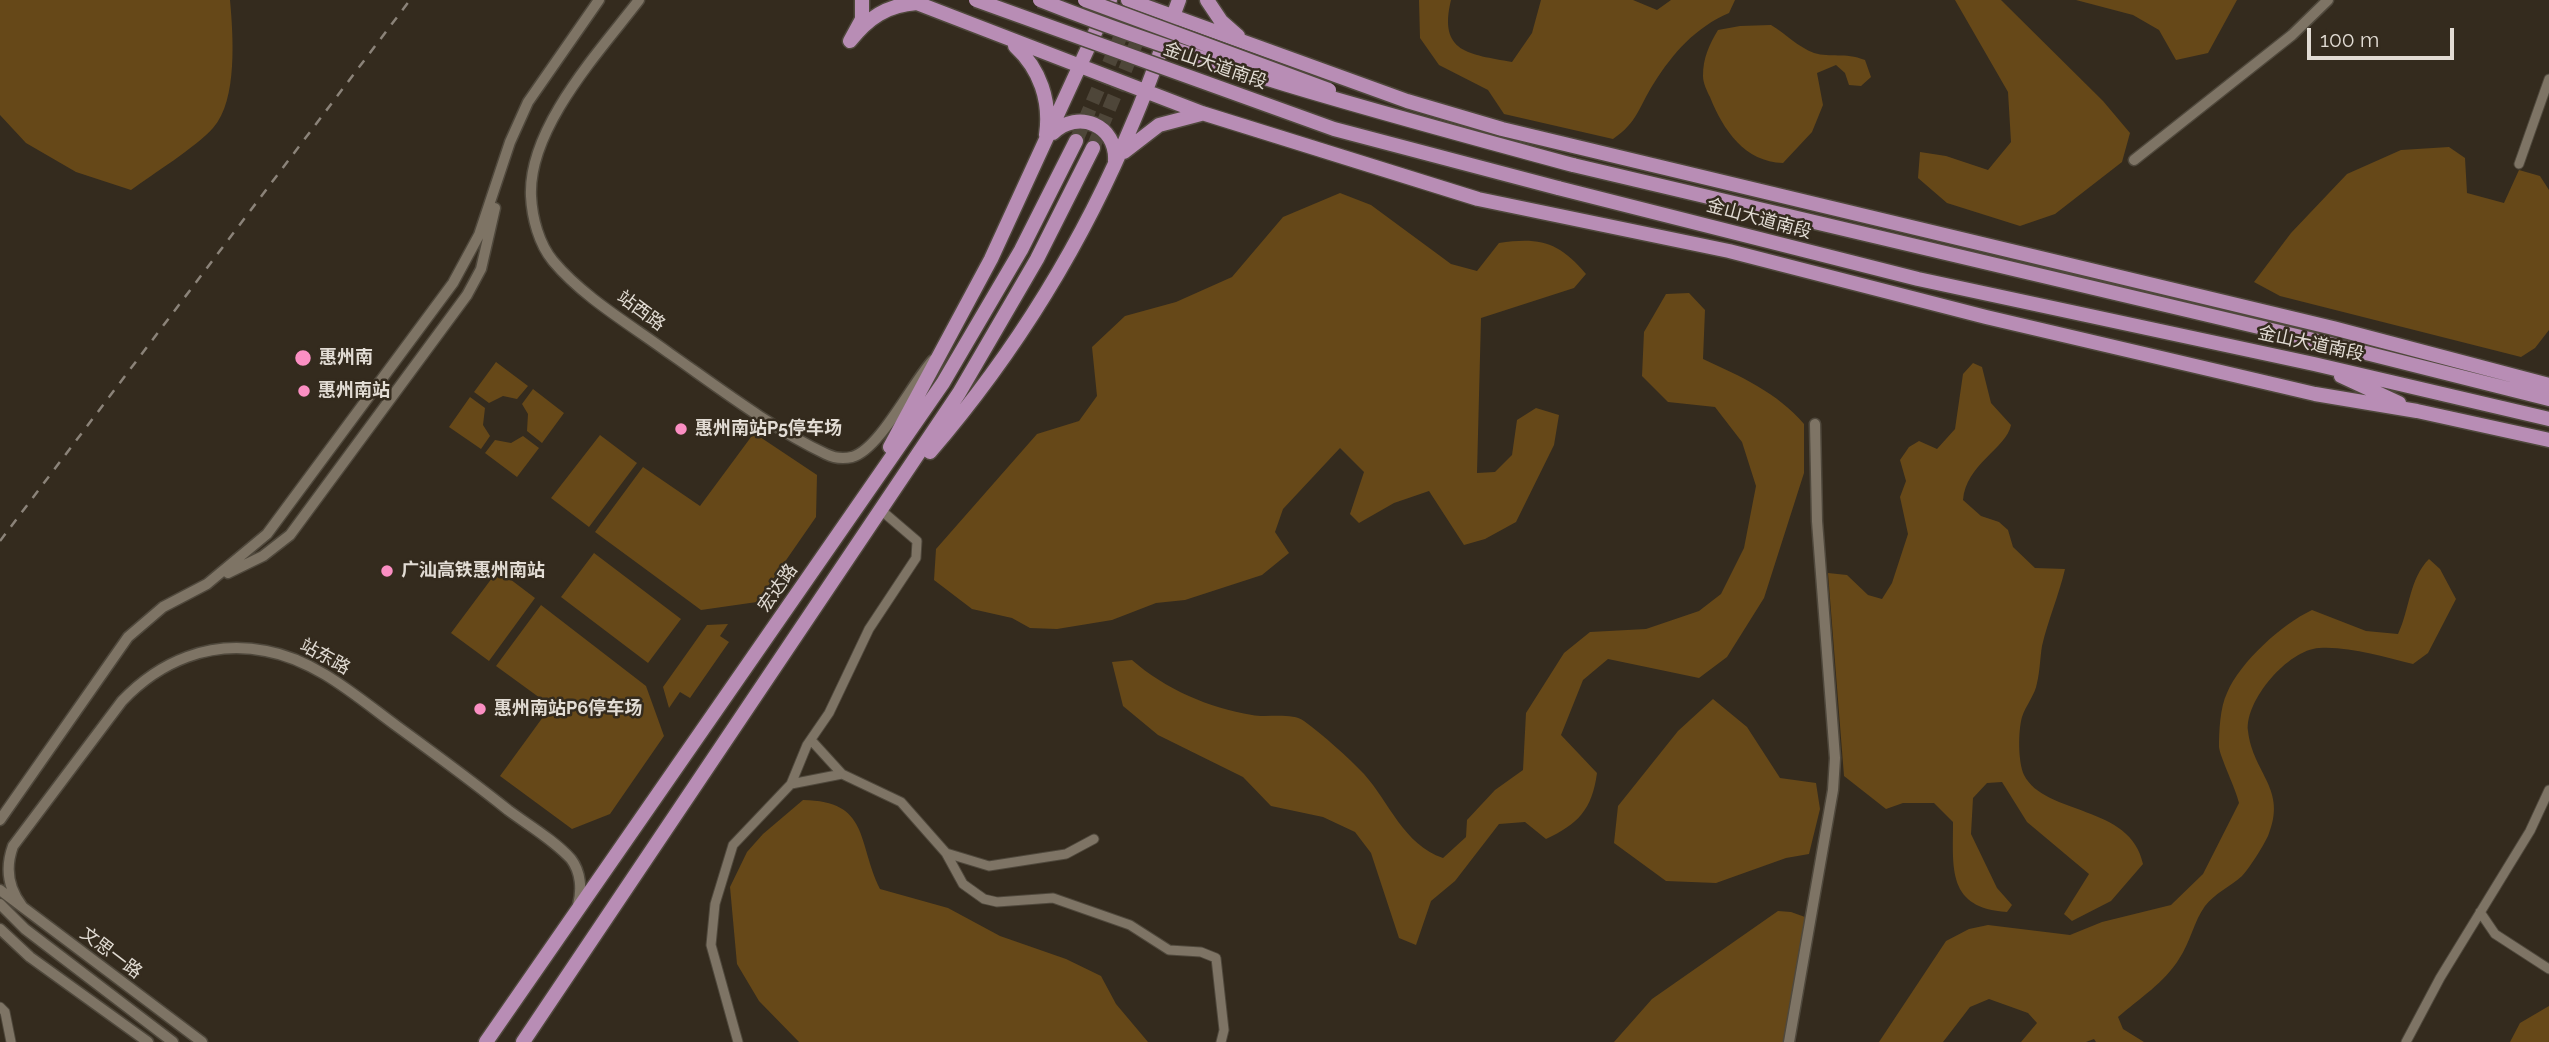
<!DOCTYPE html>
<html>
<head>
<meta charset="utf-8">
<style>
	body { margin:0 }
	#map { position:relative; width:2549px; height:1042px; overflow:hidden; background:#342b1e; font-family:Raleway,sans-serif }
	canvas { display:block }
	.scale { position:absolute; left:2307px; top:28px; width:147px; height:32px; box-sizing:border-box; border:4px solid #e2dcd4; border-top:0; padding-left:9px; font-size:21px; line-height:24px; white-space:nowrap; color:#e2dcd4; -webkit-text-stroke:5px #342b1e; paint-order:stroke }
</style>
</head>
<body>
<div id="map">
<canvas width="2549" height="1042"></canvas>
<div class="scale">100 m</div>
</div>
<script>
const ctx = document.querySelector('canvas').getContext('2d');
ctx.lineJoin = 'round';
function paint(path, color) {
  ctx.fillStyle = color;
  ctx.fill(path, 'evenodd');
}
function stroke(path, color, width, dash) {
  ctx.strokeStyle = color;
  ctx.lineWidth = width;
  ctx.lineCap = dash ? 'butt' : 'round';
  ctx.setLineDash(dash || []);
  ctx.stroke(path);
}
function label(font, color, halo, rows, align = 'center') {
  ctx.font = font + ' Raleway,"Noto Sans SC",sans-serif';
  ctx.lineWidth = 5;
  ctx.setLineDash([]);
  ctx.textBaseline = 'middle';
  ctx.strokeStyle = halo;
  ctx.fillStyle = color;
  for (const [text, x, y, turn = 0] of rows) {
    ctx.save();
    ctx.translate(x, y);
    ctx.rotate((+turn || 0) * Math.PI / 180);
    ctx.textAlign = isNaN(turn) ? turn : align;
    if (halo) ctx.strokeText(text, 0, 0);
    ctx.fillText(text, 0, 0);
    ctx.restore();
  }
}
paint(new Path2D(`
	M 0,0 L 230,0 C 233,34 238,100 213,128 C 196,147 153,174 131,190 L 76,172 L 26,143 L 0,115 Z
	M 1419,0 L 1451,0 C 1438,53 1469,54 1512,62 L 1532,33 L 1541,0 L 1633,0 L 1657,10 L 1671,0 L 1735,0 L 1729,13 C 1696,27 1673,53 1654,83 C 1638,108 1638,122 1613,139 L 1504,114 L 1488,90 L 1439,65 L 1420,38 Z
	M 1955,0 L 2001,0 L 2103,101 L 2130,133 L 2122,162 L 2055,214 L 2020,226 L 1947,203 L 1918,178 L 1920,152 L 1946,156 L 1988,170 L 2011,142 L 2008,92 Z
	M 2076,0 L 2237,0 L 2208,53 L 2176,60 L 2159,30 L 2133,15 Z
	M 1771,25 C 1786,34 1798,47 1814,53 C 1831,58 1844,52 1865,60 L 1871,77 L 1861,86 L 1849,85 L 1845,73 L 1836,65 L 1817,73 L 1823,105 L 1812,132 L 1783,163 C 1745,162 1723,130 1710,97 C 1707,91 1703,83 1703,76 C 1703,58 1709,45 1718,30 L 1740,26 Z
	M 2449,147 L 2465,158 L 2467,193 L 2504,203 L 2519,170 L 2540,176 L 2549,190 L 2549,330 L 2535,348 L 2521,357 L 2280,296 L 2254,282 L 2291,233 L 2347,174 L 2401,150 Z
	M 1340,193 L 1371,205 L 1451,264 L 1477,271 L 1499,243 C 1540,237 1559,242 1586,274 L 1574,288 L 1481,318 L 1477,473 L 1495,472 L 1512,455 L 1517,420 L 1536,408 L 1559,415 L 1554,445 L 1516,522 L 1485,539 L 1464,545 L 1429,491 L 1394,503 L 1359,523 L 1350,514 L 1364,472 L 1340,448 L 1283,509 L 1275,532 L 1289,553 L 1262,575 L 1185,600 L 1156,603 L 1112,620 L 1057,629 L 1030,628 L 1012,618 L 972,609 L 934,580 L 936,549 L 1037,434 L 1079,421 L 1097,396 L 1092,347 L 1125,316 L 1176,302 L 1232,277 L 1283,217 Z
	M 1689,293 L 1705,310 L 1703,359 C 1740,376 1778,393 1804,424 L 1804,473 L 1764,598 L 1727,657 L 1699,678 L 1608,659 L 1583,680 L 1561,735 L 1597,773 C 1592,810 1578,824 1546,839 L 1525,822 L 1499,824 L 1455,881 L 1431,901 L 1416,945 L 1399,938 L 1371,853 L 1355,832 L 1323,817 L 1271,806 L 1243,777 L 1158,735 L 1123,706 L 1112,662 L 1132,660 C 1165,689 1209,708 1252,715 C 1266,718 1292,712 1304,721 C 1324,736 1347,756 1364,774 C 1389,802 1404,845 1443,858 L 1466,837 L 1467,820 L 1495,790 L 1523,770 L 1526,713 L 1564,653 L 1590,632 L 1646,629 L 1699,611 L 1721,594 L 1744,548 L 1756,486 L 1742,442 L 1715,407 L 1668,402 L 1642,376 L 1644,332 L 1666,294 Z
	M 496,362 L 528,386 L 517,399 L 503,396 L 489,403 L 474,392 Z
	M 1973,363 L 1982,367 L 1991,403 L 2011,425 C 2006,449 1966,464 1963,500 L 1981,516 L 1999,522 L 2008,530 L 2013,547 L 2035,568 L 2065,569 C 2059,595 2048,620 2042,646 C 2040,658 2040,671 2037,683 C 2035,695 2026,705 2022,717 C 2018,731 2018,762 2024,775 C 2045,816 2131,804 2143,864 L 2111,901 L 2072,921 L 2064,914 L 2089,874 L 2027,822 L 2002,782 L 1987,783 L 1973,798 L 1971,834 L 1997,888 L 2012,905 L 2007,912 C 1947,908 1953,869 1953,822 L 1934,803 L 1903,803 L 1886,809 L 1844,776 L 1828,573 L 1847,575 L 1868,595 L 1882,599 L 1892,583 L 1908,534 L 1900,497 L 1906,481 L 1900,460 L 1909,447 L 1919,441 L 1937,449 L 1955,429 L 1963,374 Z
	M 533,389 L 564,413 L 542,443 L 527,431 L 528,414 L 522,404 Z
	M 470,397 L 485,408 L 483,425 L 490,436 L 481,449 L 449,427 Z
	M 754,433 L 817,475 L 816,517 L 757,602 L 701,610 L 595,532 L 643,467 L 700,506 Z
	M 600,435 L 637,463 L 589,527 L 551,498 Z
	M 523,436 L 539,448 L 517,477 L 485,453 L 495,440 L 511,443 Z
	M 594,553 L 681,619 L 648,663 L 561,597 Z
	M 2429,559 L 2440,569 L 2456,599 L 2428,653 L 2413,664 C 2384,657 2349,646 2319,648 C 2288,650 2245,700 2248,731 C 2253,774 2288,789 2268,836 C 2262,848 2251,866 2242,876 C 2231,886 2214,894 2205,906 C 2194,921 2190,943 2179,959 C 2165,982 2139,999 2118,1017 L 2123,1029 L 2144,1042 L 2096,1042 L 2094,1039 L 2086,1042 L 2021,1042 L 2037,1023 L 2028,1013 L 1989,999 L 1970,1007 L 1943,1042 L 1879,1042 L 1946,941 L 1969,929 L 1988,925 L 2070,935 L 2102,922 L 2171,905 L 2203,874 L 2239,803 C 2236,789 2220,757 2219,747 C 2219,732 2220,707 2227,693 C 2240,662 2282,624 2312,610 L 2366,631 L 2398,634 C 2410,609 2409,579 2429,559 Z
	M 498,570 L 535,598 L 489,661 L 451,633 Z
	M 541,605 L 646,686 L 664,736 L 610,814 L 572,829 L 500,776 L 551,706 L 496,666 Z
	M 728,624 L 720,636 L 729,642 L 690,698 L 680,692 L 669,708 L 663,687 L 707,625 Z
	M 1713,699 L 1747,727 L 1780,778 L 1816,783 L 1820,809 L 1809,854 L 1786,858 L 1716,883 L 1666,881 L 1614,843 L 1618,806 L 1678,731 Z
	M 803,800 C 870,801 857,842 880,889 L 948,908 L 1000,936 L 1066,959 L 1101,976 L 1116,1004 L 1148,1042 L 799,1042 L 759,1001 L 737,964 L 730,887 L 747,852 L 763,834 Z
	M 1778,911 L 1791,912 L 1805,917 L 1784,1042 L 1614,1042 L 1652,999 Z
	M 2549,1006 L 2549,1042 L 2510,1042 L 2520,1023 Z`), '#664818');
stroke(new Path2D(`
	M 1076,141 L 1136,0
	M 1093,148 L 1154,0`), '#4e4639', 14, [14, 7]);
const minor = new Path2D(`
	M 2519,164 L 2549,79
	M 811,740 L 842,774 L 901,802 L 946,853 L 989,866 L 1066,854 L 1094,839
	M 791,784 L 842,774
	M 946,853 L 963,884 L 984,899 L 997,902 L 1053,898 L 1130,925 L 1169,950 L 1201,952 L 1216,958 L 1224,1030 L 1221,1042
	M 2480,912 L 2495,934 L 2549,969
	M 0,1007 L 5,1012 L 11,1042
	M 738,1042 L 711,945 L 715,904 L 733,845 L 791,784 L 807,745 L 829,713 L 869,629 L 916,558 L 917,541 L 882,511
	M 2406,1042 L 2440,978 L 2530,831 L 2549,790`);
const tertiary = new Path2D(`
	M 639,0 C 599,52 528,128 531,196 C 532,218 539,244 553,261 C 584,298 631,325 669,353 C 719,388 771,428 826,454 C 834,458 843,459 852,457 C 880,449 912,383 933,360
	M 2134,160 L 2292,35 L 2328,0
	M 228,573 L 263,556 L 290,535 L 467,295 L 481,269 L 495,208
	M 0,820 L 128,637 L 163,607 L 207,584 L 267,534 L 453,283 L 479,235 L 510,142 L 528,102 L 599,0
	M 0,890 L 202,1042
	M 0,904 L 25,929 L 173,1042
	M 22,906 C 8,888 5,868 13,846 L 122,701 C 160,661 210,640 266,651 C 316,660 357,697 398,727 C 435,754 472,781 508,810 C 528,825 554,840 571,859 C 581,872 582,890 578,905
	M 0,929 L 30,957 L 148,1042
	M 1789,1042 L 1833,790 L 1835,758 L 1817,521 L 1815,424`);
const primary = new Path2D(`
	M 862,0 L 862,19 L 850,41 C 868,18 887,5 917,3
	M 909,0 L 1202,113 L 1478,199 L 1729,251 L 1986,317 L 2315,394 L 2417,411 L 2549,440
	M 1128,0 L 1407,101 L 1502,129 L 2333,328 L 2549,385
	M 1207,0 L 1221,21 L 1238,36
	M 1015,46 C 1040,69 1051,101 1046,135
	M 1053,133 C 1078,109 1117,125 1115,161
	M 1124,152 L 1159,125 L 1201,114
	M 1573,165 L 2318,341 L 2549,399
	M 1558,188 L 1918,279 L 2314,364 L 2549,419
	M 2341,376 L 2399,403
	M 890,447 L 991,259 L 1110,0
	M 930,452 C 1015,353 1084,241 1134,120 C 1151,81 1164,40 1179,0
	M 486,1042 L 943,383 L 1021,250 L 1076,141
	M 523,1042 L 959,393 L 1037,259 L 1093,148`);
stroke(minor, '#4f483c', 11);
stroke(tertiary, '#4f483c', 13);
stroke(primary, '#4f483c', 17);
stroke(minor, '#7e7465', 9);
stroke(tertiary, '#7e7465', 10);
stroke(primary, '#b88db5', 14);
stroke(new Path2D(`
	M 0,541 L 410,0`), '#8b8379', 2.5, [9, 9]);
const primaryBridge = new Path2D(`
	M 976,0 L 1334,129 L 1558,188
	M 1040,0 C 1214,69 1393,116 1573,165
	M 1085,0 L 1329,90`);
stroke(primaryBridge, '#4f483c', 17, []);
stroke(primaryBridge, '#b88db5', 14);
for (const [x, y, r, color] of [
	[303,358,9,"#fb8fc3"],
	[304,391,7,"#fb8fc3"],
	[681,429,7,"#fb8fc3"],
	[387,571,7,"#fb8fc3"],
	[480,709,7,"#fb8fc3"]
]) {
  const dot = new Path2D();
  dot.arc(x, y, r, 0, 2 * Math.PI);
  ctx.fillStyle = color;
  ctx.fill(dot);
  stroke(dot, '#342b1e', 2.5);
}
label('18px', '#e2dcd4', '#342b1e', [
	["金山大道南段",1215,66,19],
	["金山大道南段",1759,219,15],
	["站西路",641,311,36],
	["金山大道南段",2311,344,12],
	["宏达路",778,588,-55],
	["站东路",325,657,29],
	["文思一路",111,953,37]
]);
label('bold 18px', '#e2dcd4', '#342b1e', [
	["惠州南",319,358],
	["惠州南站",318,391],
	["惠州南站P5停车场",695,429],
	["广汕高铁惠州南站",401,571],
	["惠州南站P6停车场",494,709]
], 'left');
</script>
</body>
</html>
